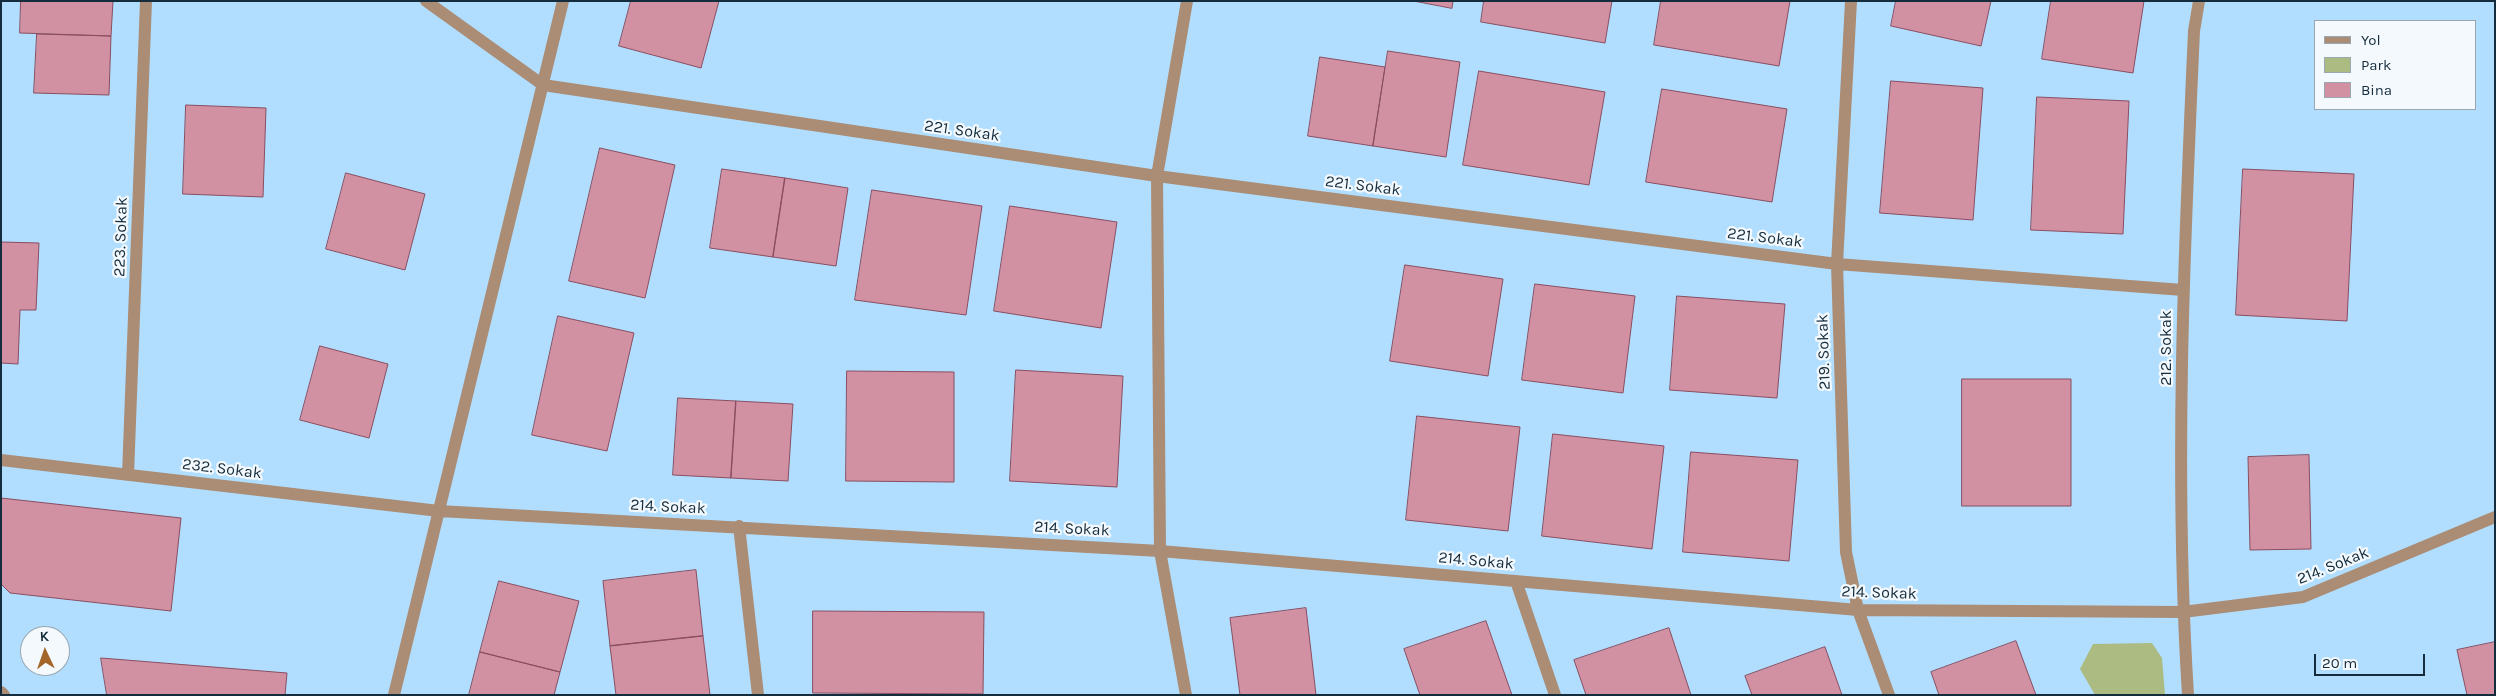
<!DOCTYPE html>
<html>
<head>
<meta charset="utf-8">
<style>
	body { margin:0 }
	#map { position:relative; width:2496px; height:696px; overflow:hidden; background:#b1deff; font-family:Karla,sans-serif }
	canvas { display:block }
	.frame { position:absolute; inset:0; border:2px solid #152c3c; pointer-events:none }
	.legend { position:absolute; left:2314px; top:20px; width:162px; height:90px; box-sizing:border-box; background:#f3f9fd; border:1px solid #9aa7b0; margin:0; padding:6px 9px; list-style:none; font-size:15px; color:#152c3c }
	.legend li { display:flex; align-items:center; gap:10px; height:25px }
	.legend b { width:25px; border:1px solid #9aa7b0 }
	.north { position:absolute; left:20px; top:626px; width:50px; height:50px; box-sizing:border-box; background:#f3f9fd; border:1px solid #9aa7b0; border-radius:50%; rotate:357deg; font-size:14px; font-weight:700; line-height:20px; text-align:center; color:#152c3c }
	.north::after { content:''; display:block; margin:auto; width:18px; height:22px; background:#a4652b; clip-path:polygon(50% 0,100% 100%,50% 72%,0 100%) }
	.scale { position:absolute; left:2314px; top:654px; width:111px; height:22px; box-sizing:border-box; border:2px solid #152c3c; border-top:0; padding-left:6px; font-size:15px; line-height:18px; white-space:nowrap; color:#152c3c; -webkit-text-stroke:4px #f3f9fd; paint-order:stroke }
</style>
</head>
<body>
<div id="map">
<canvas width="2496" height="696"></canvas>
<div class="frame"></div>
<ul class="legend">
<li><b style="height:6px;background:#ab8c74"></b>Yol</li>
<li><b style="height:14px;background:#acbb82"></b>Park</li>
<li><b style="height:14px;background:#d290a3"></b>Bina</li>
</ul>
<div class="north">K</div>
<div class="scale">20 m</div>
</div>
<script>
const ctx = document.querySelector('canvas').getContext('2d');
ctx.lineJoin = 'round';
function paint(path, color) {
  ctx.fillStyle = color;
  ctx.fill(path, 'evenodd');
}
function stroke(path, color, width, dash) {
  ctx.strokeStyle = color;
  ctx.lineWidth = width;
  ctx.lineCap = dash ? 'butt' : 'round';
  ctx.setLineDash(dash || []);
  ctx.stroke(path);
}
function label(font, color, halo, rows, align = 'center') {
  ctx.font = font + ' Karla,sans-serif';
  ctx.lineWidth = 4.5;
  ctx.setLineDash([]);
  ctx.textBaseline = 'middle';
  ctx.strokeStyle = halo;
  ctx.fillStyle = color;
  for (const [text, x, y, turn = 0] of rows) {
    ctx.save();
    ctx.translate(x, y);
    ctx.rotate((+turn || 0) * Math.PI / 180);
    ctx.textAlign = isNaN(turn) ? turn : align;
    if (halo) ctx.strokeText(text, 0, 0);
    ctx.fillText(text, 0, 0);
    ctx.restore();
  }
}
paint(new Path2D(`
	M 2152,643 L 2162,658 L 2165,695 L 2095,695 L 2080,669 L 2093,644 Z`), '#acbb82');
const building = new Path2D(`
	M 21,1 L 113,1 L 111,36 L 20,33 Z
	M 631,1 L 719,1 L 701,68 L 619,46 Z
	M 1414,1 L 1453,1 L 1452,8 Z
	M 1484,1 L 1612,1 L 1605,43 L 1481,22 Z
	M 1661,1 L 1790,1 L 1779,66 L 1654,45 Z
	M 1896,1 L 1991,1 L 1981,46 L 1891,26 Z
	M 2051,1 L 2144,1 L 2133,73 L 2042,59 Z
	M 37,34 L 111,36 L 109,95 L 34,93 Z
	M 1388,51 L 1460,62 L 1446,157 L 1373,146 Z
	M 1320,57 L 1385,67 L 1373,146 L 1308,136 Z
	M 1479,71 L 1605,92 L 1589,185 L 1463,165 Z
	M 1891,81 L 1983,88 L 1973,220 L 1880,213 Z
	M 1662,89 L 1787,109 L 1772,202 L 1646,182 Z
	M 2037,97 L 2129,101 L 2123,234 L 2031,230 Z
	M 186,105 L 266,108 L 263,197 L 183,194 Z
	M 600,148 L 675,165 L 645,298 L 569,281 Z
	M 722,169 L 785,178 L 773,257 L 710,248 Z
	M 2243,169 L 2354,174 L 2347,321 L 2236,315 Z
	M 346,173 L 425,194 L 405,270 L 326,249 Z
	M 785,178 L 848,188 L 836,266 L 773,257 Z
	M 872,190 L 982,206 L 966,315 L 855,300 Z
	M 1010,206 L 1117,222 L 1101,328 L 994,311 Z
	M 1,242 L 39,243 L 36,310 L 20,310 L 18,364 L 1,363 Z
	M 1405,265 L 1503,279 L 1488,376 L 1390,361 Z
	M 1535,284 L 1635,296 L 1623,393 L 1522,380 Z
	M 1677,296 L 1785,304 L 1777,398 L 1670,390 Z
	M 558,316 L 634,333 L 607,451 L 532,435 Z
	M 320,346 L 388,364 L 369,438 L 300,420 Z
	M 1016,370 L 1123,376 L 1117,487 L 1010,481 Z
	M 847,371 L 954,372 L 954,482 L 846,481 Z
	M 1962,379 L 2071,379 L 2071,506 L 1962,506 Z
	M 678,398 L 736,401 L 731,478 L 673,475 Z
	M 736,401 L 793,404 L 788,481 L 731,478 Z
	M 1417,416 L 1520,427 L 1508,531 L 1406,520 Z
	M 1553,434 L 1664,446 L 1652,549 L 1542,536 Z
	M 1691,452 L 1798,460 L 1789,561 L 1683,552 Z
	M 2309,455 L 2311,549 L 2250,550 L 2248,457 Z
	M 1,498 L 181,518 L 171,611 L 10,593 L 1,584 Z
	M 696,570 L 703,636 L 610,646 L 603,581 Z
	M 499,581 L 579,601 L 560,672 L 480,652 Z
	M 1306,608 L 1316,695 L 1240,695 L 1230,618 Z
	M 813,611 L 984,612 L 983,694 L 813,693 Z
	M 1486,621 L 1512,695 L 1420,695 L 1404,649 Z
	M 1669,628 L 1691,695 L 1586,695 L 1574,660 Z
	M 703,636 L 710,695 L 616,695 L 610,646 Z
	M 2016,641 L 2036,695 L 1939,695 L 1931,672 Z
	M 2495,642 L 2495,695 L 2467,695 L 2457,650 Z
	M 1825,647 L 1842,695 L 1752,695 L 1745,676 Z
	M 480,652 L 560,672 L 554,695 L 469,695 Z
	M 101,658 L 287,673 L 285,695 L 107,695 Z`);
paint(building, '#d290a3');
stroke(building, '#894e60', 1);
stroke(new Path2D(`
	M 426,1 L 543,85 L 1157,176 L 1837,264 L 2183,290
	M 1851,1 L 1837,264 L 1846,552 L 1858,610 L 1889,695
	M 1,460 L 439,511 L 1160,551 L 1858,610 L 2183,612 L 2303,597 L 2495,517
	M 128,474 L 146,1
	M 739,526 L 758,695
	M 1516,581 L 1555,695
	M 1,692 L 4,695
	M 394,695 L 563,1
	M 1186,695 L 1160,551 L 1157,176 L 1187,1
	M 2188,695 C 2174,474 2184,252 2194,31 L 2199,1`), '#ab8c74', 12);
label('16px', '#152c3c', '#f3f9fd', [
	["221. Sokak",962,131,8],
	["221. Sokak",1363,186,7],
	["223. Sokak",121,237,-88],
	["221. Sokak",1765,238,7],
	["212. Sokak",2166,348,-90],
	["219. Sokak",1824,352,-92],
	["232. Sokak",222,469,7],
	["214. Sokak",668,507,3],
	["214. Sokak",1072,529,3],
	["214. Sokak",1476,561,5],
	["214. Sokak",2333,566,-22],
	["214. Sokak",1879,593,2]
]);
</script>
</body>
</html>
